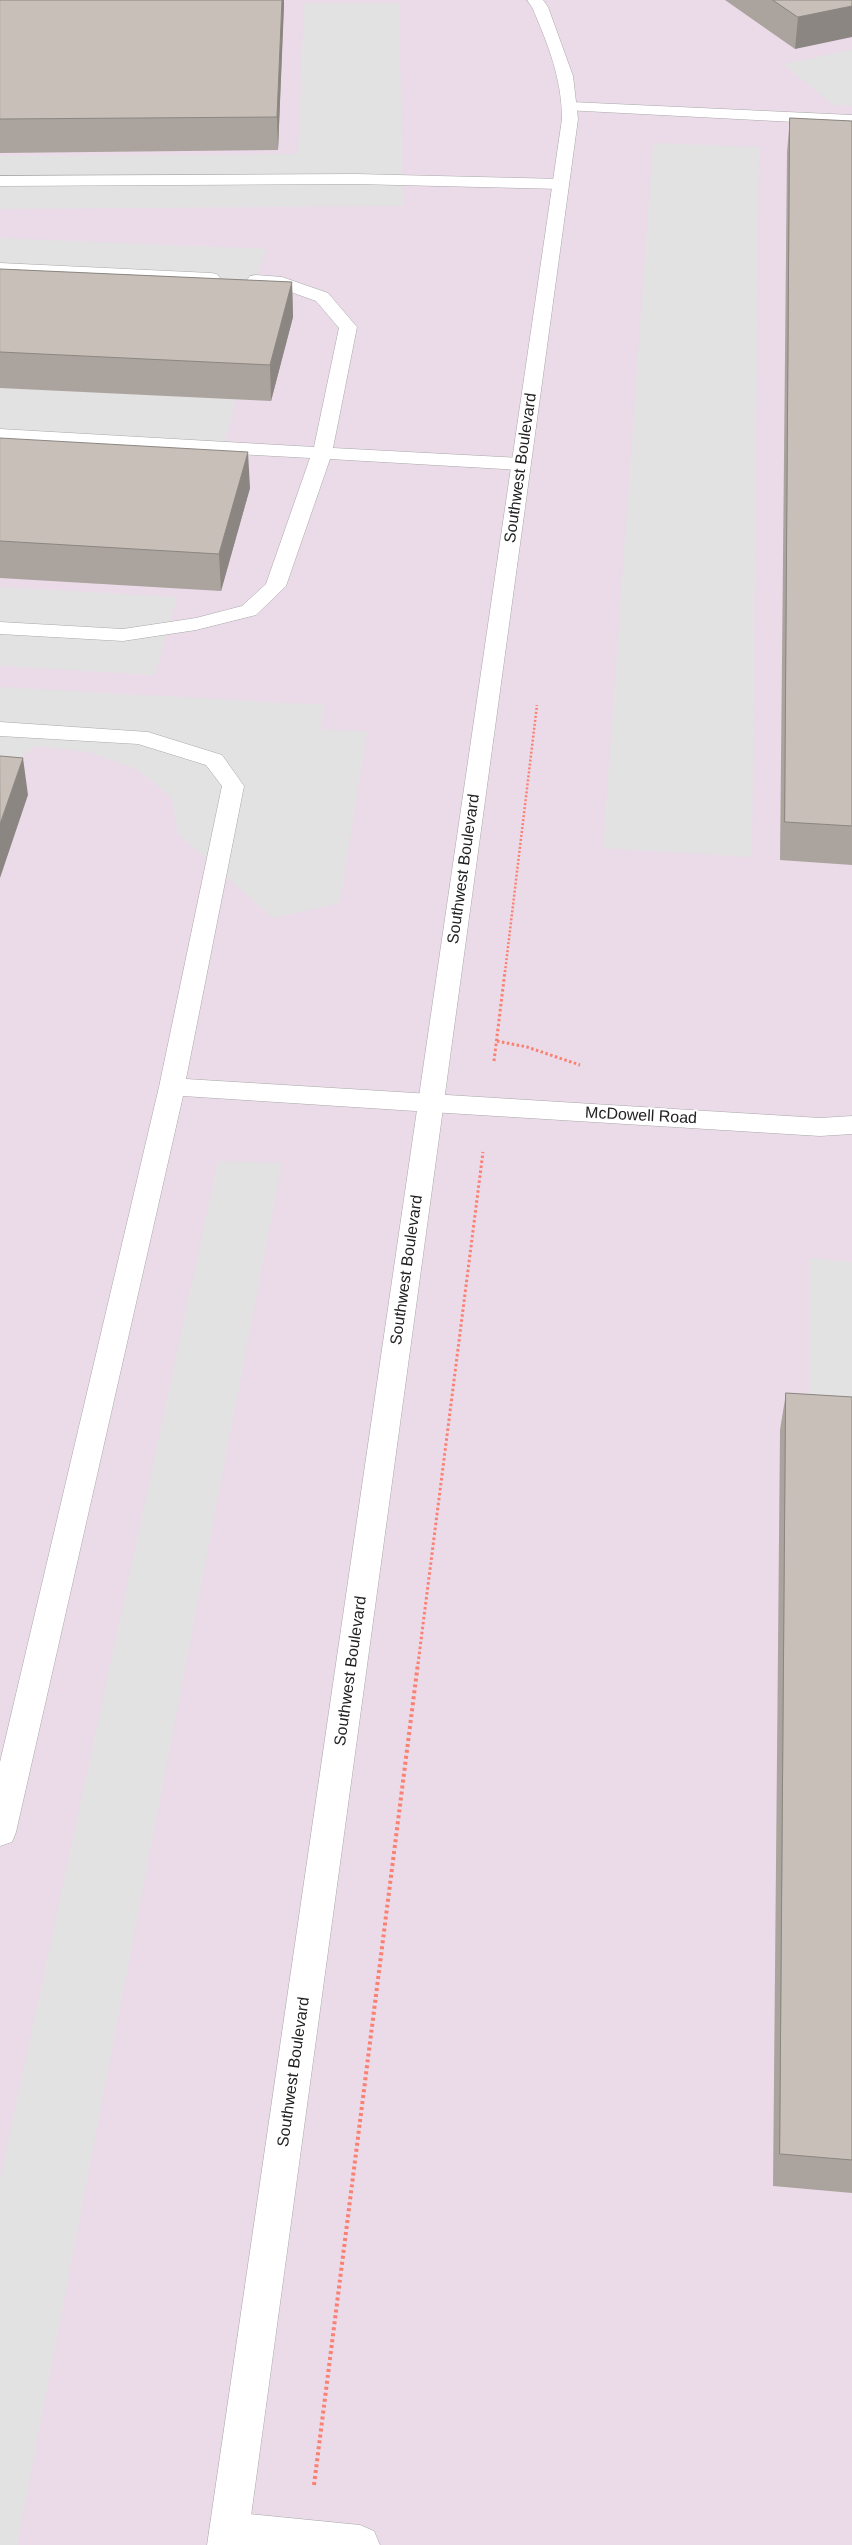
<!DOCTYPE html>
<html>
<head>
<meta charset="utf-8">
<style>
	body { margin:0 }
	canvas { display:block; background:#f2efe9 }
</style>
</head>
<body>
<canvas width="852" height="2545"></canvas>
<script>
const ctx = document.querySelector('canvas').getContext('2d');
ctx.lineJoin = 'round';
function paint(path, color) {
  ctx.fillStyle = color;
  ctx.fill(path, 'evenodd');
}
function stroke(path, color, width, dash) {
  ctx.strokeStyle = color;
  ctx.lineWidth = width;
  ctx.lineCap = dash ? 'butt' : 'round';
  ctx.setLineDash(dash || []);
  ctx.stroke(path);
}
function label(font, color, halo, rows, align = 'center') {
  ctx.font = font + ' Arial,sans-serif';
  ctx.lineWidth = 4;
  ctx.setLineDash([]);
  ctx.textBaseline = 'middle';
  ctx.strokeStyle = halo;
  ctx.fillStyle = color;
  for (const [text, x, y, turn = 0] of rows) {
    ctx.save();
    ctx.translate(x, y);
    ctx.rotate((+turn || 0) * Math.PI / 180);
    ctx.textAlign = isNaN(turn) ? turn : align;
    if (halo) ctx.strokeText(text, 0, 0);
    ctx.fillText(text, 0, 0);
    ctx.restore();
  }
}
paint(new Path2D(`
	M 0,0 L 852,0 L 852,2545 L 0,2545 Z`), '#ebdbe8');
paint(new Path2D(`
	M 304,3 L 399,3 L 403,206 L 0,209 L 0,156 L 298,154 Z
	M 852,50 L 852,106 L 833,105 L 783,64 Z
	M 653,143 L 759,147 L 752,857 L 603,848 Z
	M 0,238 L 266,249 L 249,306 L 0,295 Z
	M 0,388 L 236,399 L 214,486 L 0,474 Z
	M 0,587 L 177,597 L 155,675 L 0,666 Z
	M 0,687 L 325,705 L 320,729 L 367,732 L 340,903 L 273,918 L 178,834 L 172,798 L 137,769 L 89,752 L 35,746 L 4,772 L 0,772 Z
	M 218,1161 L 282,1163 L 17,2545 L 0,2545 L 0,2179 Z
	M 809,1258 L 852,1262 L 852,1399 L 809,1396 Z`), '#e2e2e2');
const service = new Path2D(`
	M 571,102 L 852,115 L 852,125 L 565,110 L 563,107 Z
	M 356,174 L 561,179 L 567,180 L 569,184 L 567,188 L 561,189 L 356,184 L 0,186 L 0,176 Z
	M 0,263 L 211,273 L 217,274 L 220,278 L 217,282 L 211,283 L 0,273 Z
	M 256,275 L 282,277 L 328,293 L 357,327 L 333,448 L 521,458 L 528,460 L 531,464 L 528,468 L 521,470 L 330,459 L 286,586 L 256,615 L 196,630 L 123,641 L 0,634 L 0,622 L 123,629 L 196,618 L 242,606 L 266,584 L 310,458 L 0,441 L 0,429 L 314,447 L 339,328 L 316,301 L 274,286 L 250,284 L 247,280 L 250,276 Z
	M 0,722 L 148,732 L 222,755 L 244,786 L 186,1079 L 431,1094 L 440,1097 L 444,1103 L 440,1109 L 431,1112 L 183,1096 L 16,1832 L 12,1842 L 0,1846 L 0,1762 L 159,1087 L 222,786 L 206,765 L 138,744 L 0,736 Z
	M 229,2512 L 360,2525 L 374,2531 L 380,2545 L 215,2545 L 209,2532 L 215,2518 Z`);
const minor = new Path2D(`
	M 431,1094 L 820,1118 L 852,1116 L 852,1134 L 820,1136 L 431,1112 L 422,1109 L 418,1103 L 422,1097 Z`);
const tertiary = new Path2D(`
	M 527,0 L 543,0 L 548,7 L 573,76 L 578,119 L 247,2545 L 207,2545 L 562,119 C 562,79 548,44 532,7 Z`);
stroke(service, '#a9a9a9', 1);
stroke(minor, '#a9a9a9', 1);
stroke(tertiary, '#a9a9a9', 1);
stroke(new Path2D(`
	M 505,972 L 537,705`), '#fa8072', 2.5, [2, 2]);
stroke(new Path2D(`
	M 497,1041 L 527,1047 L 580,1065
	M 494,1061 L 505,971
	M 418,1664 L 483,1152`), '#fa8072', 3, [2.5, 2.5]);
stroke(new Path2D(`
	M 314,2485 L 418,1663`), '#fa8072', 4, [3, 3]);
paint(service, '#fff');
paint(minor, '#fff');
paint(tertiary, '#fff');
paint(new Path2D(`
	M 0,0 L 284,0 L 278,150 L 0,153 Z
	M 725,0 L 852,0 L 795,49 Z
	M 790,118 L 852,121 L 852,865 L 780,860 L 787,152 Z
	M 0,269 L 292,282 L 293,317 L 271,401 L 0,388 Z
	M 0,438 L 250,488 L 221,591 L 0,578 Z
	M 786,1393 L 852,1397 L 852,2193 L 773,2186 L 780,1430 Z`), '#aba49e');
paint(new Path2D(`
	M 282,0 L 284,0 L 284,6 L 278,150 L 277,117 Z
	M 852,6 L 852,37 L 795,49 L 798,17 Z
	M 292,282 L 293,317 L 271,401 L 270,365 Z
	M 248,452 L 250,488 L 221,591 L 219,554 Z
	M 23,758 L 28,795 L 0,878 L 0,824 Z`), '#8b8681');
const building = new Path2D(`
	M 0,0 L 282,0 L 277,117 L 0,119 Z
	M 773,0 L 852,0 L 852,6 L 798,17 Z
	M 790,118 L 852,121 L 852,826 L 785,822 Z
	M 0,269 L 292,282 L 270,365 L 0,352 Z
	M 0,438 L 248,452 L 219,554 L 0,541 Z
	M 0,756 L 23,758 L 0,824 Z
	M 786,1393 L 852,1397 L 852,2160 L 780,2154 Z`);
paint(building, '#c7bfb8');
stroke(building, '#8b8681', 1);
label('16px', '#222', '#fff', [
	["Southwest Boulevard",521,468,-82],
	["Southwest Boulevard",464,869,-82],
	["McDowell Road",641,1116,3],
	["Southwest Boulevard",407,1270,-82],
	["Southwest Boulevard",351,1671,-82],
	["Southwest Boulevard",294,2072,-82]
]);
</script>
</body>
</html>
